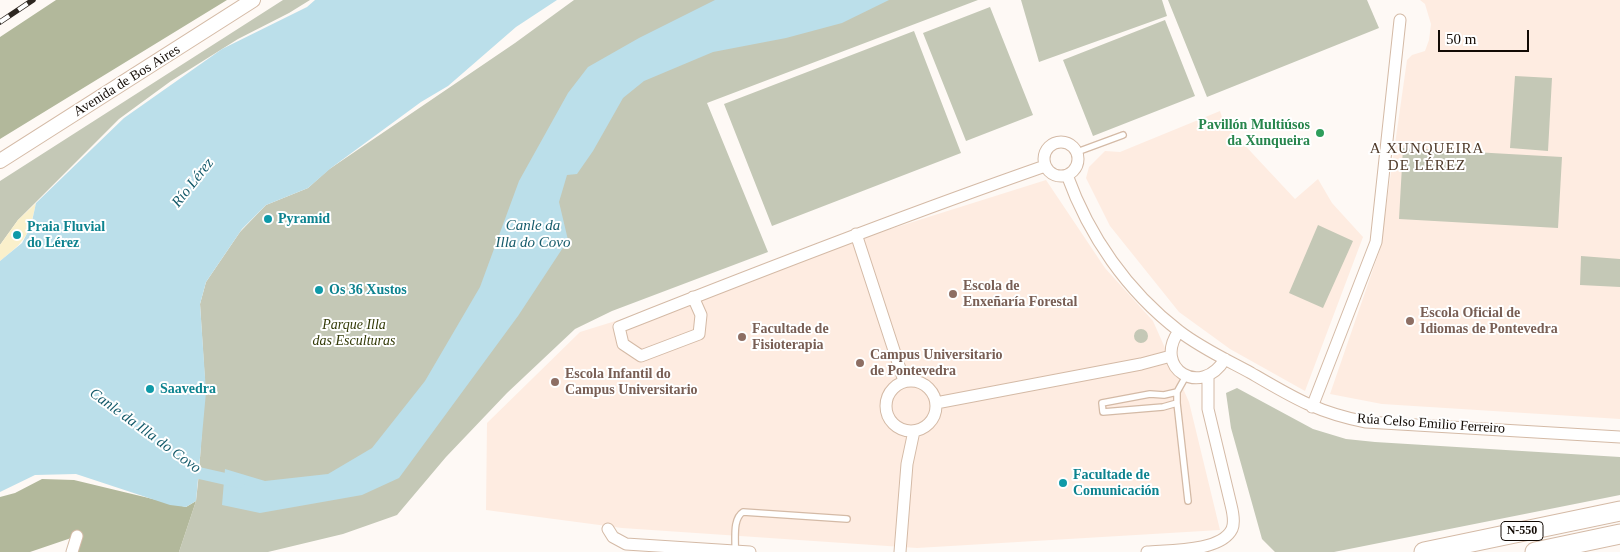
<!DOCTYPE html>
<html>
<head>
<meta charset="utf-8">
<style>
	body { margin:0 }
	#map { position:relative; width:1620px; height:552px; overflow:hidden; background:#fef9f5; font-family:Georgia,serif }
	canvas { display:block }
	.scale { position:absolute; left:1438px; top:30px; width:91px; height:22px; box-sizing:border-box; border:2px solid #120a04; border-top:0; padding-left:6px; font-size:15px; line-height:18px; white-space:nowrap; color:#120a04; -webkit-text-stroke:4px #fff; paint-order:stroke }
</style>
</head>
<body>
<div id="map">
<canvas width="1620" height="552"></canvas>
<div class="scale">50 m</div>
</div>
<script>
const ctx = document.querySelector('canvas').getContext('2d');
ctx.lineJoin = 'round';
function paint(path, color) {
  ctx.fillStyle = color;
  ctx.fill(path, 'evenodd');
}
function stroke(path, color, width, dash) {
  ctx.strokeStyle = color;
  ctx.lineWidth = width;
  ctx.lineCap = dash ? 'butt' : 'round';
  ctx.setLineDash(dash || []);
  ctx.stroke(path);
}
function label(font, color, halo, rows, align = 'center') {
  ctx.font = font + ' Georgia,serif';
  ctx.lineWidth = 4;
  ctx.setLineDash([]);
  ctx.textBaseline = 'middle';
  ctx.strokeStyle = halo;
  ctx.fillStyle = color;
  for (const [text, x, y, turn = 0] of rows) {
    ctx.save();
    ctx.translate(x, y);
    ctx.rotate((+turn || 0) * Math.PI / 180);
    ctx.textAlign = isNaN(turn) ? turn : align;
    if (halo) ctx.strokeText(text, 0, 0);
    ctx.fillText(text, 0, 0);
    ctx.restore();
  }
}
paint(new Path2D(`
	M 1420,0 L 1620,0 L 1620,419 L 1382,404 L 1330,394 L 1380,249 L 1407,60 L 1412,55 L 1425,51 L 1429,40 L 1431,24 L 1425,4 Z
	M 1220,111 L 1224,123 L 1295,199 L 1318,179 L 1332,203 L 1363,237 L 1305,391 L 1230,349 L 1179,312 L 1110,226 L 1086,178 L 1089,167 L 1105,151 L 1120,152 Z
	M 1046,180 L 1105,268 L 1153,321 L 1189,402 L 1220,530 L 917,548 L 622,528 L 486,510 L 487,423 L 580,332 L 693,297 L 830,248 Z`), '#feece1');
paint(new Path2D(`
	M 283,0 L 310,0 L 289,13 L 238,39 L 171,81 L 119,119 L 18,220 L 0,245 L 0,181 Z
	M 574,0 L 978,0 L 707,103 L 768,252 L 612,311 L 575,329 L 507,393 L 446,457 L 397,515 L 343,534 L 268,552 L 179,552 L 196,501 L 199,473 L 205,382 L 200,304 L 206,282 L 240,232 L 266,205 L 308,188 L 328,170 L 515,43 Z
	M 1021,0 L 1162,0 L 1167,16 L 1039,62 Z
	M 1168,0 L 1367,0 L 1379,28 L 1207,97 Z
	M 990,7 L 1033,115 L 966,141 L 923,33 Z
	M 1165,20 L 1195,96 L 1093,136 L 1063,60 Z
	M 914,31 L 961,153 L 772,226 L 724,104 Z
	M 1515,76 L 1552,78 L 1548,151 L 1510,148 Z
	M 1403,148 L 1562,157 L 1558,228 L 1399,219 Z
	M 1318,225 L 1353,241 L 1323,308 L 1289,293 Z
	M 1581,256 L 1620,259 L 1620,287 L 1580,285 Z
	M1134 336a7 7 0 1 1 14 0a7 7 0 1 1-14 0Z
	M 1237,388 L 1313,429 L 1346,439 L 1375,442 L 1620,457 L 1620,495 L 1334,552 L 1275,552 L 1262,539 L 1231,428 L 1226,393 Z`), '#c4c8b6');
paint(new Path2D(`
	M 56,0 L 227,0 L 0,139 L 0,37 Z
	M 42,479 L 74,480 L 186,507 L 196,501 L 179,552 L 72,552 L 77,536 L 30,552 L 0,552 L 0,497 L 15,493 Z`), '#b2b89b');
paint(new Path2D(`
	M 36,203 C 29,236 26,240 0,261 L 0,245 L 18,220 Z`), '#faf0cb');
paint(new Path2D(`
	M 315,0 L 557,0 L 516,27 L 448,86 L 421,102 L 331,168 L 308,188 L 266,205 L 242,229 L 206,282 L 200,304 L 206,392 L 196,501 L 186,507 L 170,505 L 76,474 L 35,475 L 0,492 L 0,261 L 22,243 L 31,226 L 36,203 L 124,118 L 222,49 L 307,7 Z
	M 715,0 L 889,0 L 842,23 L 786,38 L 713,52 L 644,81 L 623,98 L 593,151 L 577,174 L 567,175 L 559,202 L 568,240 L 518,316 L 399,478 L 362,495 L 260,513 L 222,505 L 225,469 L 265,481 L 328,474 L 372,448 L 425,381 L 480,287 L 519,181 L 568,93 L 588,67 L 639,38 Z`), '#bbdfea');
stroke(new Path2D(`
	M 185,463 L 199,473 L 239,482`), '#bbdfea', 12);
const service = new Path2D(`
	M 1077,152 L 1123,135
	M 1186,376 L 1177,392 L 1177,403 L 1188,501
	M 1177,403 L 1163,407 L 1103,412 L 1102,403 L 1150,394 L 1164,395 L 1177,392
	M 735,551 C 736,540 732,519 743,512 L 847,519`);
const minor = new Path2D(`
	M1044 159a17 17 0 1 1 34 0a17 17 0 1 1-34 0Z
	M 1067,175 C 1089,236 1127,291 1179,331 C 1201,348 1227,360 1251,373 C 1292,397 1318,413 1366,422 L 1620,437
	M 856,234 L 904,381
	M 693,297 L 701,315 L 699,334 L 641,356 L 623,344 L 619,327 C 760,271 902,216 1045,166
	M 1179,331 C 1152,368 1201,399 1225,359
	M886 406a25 25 0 1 1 50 0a25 25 0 1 1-50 0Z
	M 936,403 L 1141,364 L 1171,356
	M 1312,407 L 1376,242 L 1400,20
	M 608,529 L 613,537 L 626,544 L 750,552
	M 72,552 L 77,536
	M 900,552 L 907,464 L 914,431
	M 1147,552 C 1169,550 1221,552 1232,529 C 1235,522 1233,513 1231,505 L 1208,409 L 1208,377`);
const tertiary = new Path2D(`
	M 0,161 L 253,0`);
const trunk = new Path2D(`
	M 1424,552 L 1620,511
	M 1535,552 L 1620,534`);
stroke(service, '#d4baa6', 8);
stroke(minor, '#d4baa6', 13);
stroke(tertiary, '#d4baa6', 16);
stroke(trunk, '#d4baa6', 21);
stroke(service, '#fff', 5.5);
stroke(minor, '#fff', 11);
stroke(tertiary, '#fff', 14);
stroke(trunk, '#fff', 19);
const rail = new Path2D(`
	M 0,22 L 33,0`);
stroke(rail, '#2e2721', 5.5);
stroke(rail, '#fff', 4, [11]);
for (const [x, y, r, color] of [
	[1320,133,5,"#2e9e5b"],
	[268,219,5,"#0f9aa8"],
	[17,235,5,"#0f9aa8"],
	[319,290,5,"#0f9aa8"],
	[953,294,5,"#8d6e63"],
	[1410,321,5,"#8d6e63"],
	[742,337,5,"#8d6e63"],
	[860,363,5,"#8d6e63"],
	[555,382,5,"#8d6e63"],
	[150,389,5,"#0f9aa8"],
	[1063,483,5,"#0f9aa8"]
]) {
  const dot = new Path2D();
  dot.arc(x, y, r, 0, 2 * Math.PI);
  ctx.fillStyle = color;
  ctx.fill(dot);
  stroke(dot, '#fff', 2);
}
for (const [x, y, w] of [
	[1522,531,42]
]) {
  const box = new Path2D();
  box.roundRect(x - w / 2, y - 9.5, w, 19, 4);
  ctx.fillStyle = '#fff';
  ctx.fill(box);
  stroke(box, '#120a04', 1);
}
label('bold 12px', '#120a04', null, [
	["N-550",1522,531]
]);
label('14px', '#120a04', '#fff', [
	["Avenida de Bos Aires",127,81,-32],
	["Rúa Celso Emilio Ferreiro",1431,424,4]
]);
label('bold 14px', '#27864d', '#fff', [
	["Pavillón Multiúsos",1310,125],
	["da Xunqueira",1310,141]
], 'right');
label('bold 14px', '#0d838f', '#fff', [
	["Pyramid",278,219],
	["Praia Fluvial",27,227],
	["do Lérez",27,243],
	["Os 36 Xustos",329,290],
	["Saavedra",160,389],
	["Facultade de",1073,475],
	["Comunicación",1073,491]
], 'left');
label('bold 14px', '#785e54', '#fff', [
	["Escola de",963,286],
	["Enxeñaría Forestal",963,302],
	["Escola Oficial de",1420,313],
	["Idiomas de Pontevedra",1420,329],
	["Facultade de",752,329],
	["Fisioterapia",752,345],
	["Campus Universitario",870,355],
	["de Pontevedra",870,371],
	["Escola Infantil do",565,374],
	["Campus Universitario",565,390]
], 'left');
label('italic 14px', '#343b08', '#fff', [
	["Parque Illa",354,325],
	["das Esculturas",354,341]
]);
ctx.letterSpacing = '1px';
label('15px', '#4e3928', '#fff', [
	["A XUNQUEIRA",1427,149],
	["DE LÉREZ",1427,166]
]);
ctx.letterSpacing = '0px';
label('italic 15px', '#145a6a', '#fff', [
	["Río Lérez",193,183,-52],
	["Canle da",533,226],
	["Illa do Covo",533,243],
	["Canle da Illa do Covo",145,431,36]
]);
</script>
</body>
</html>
